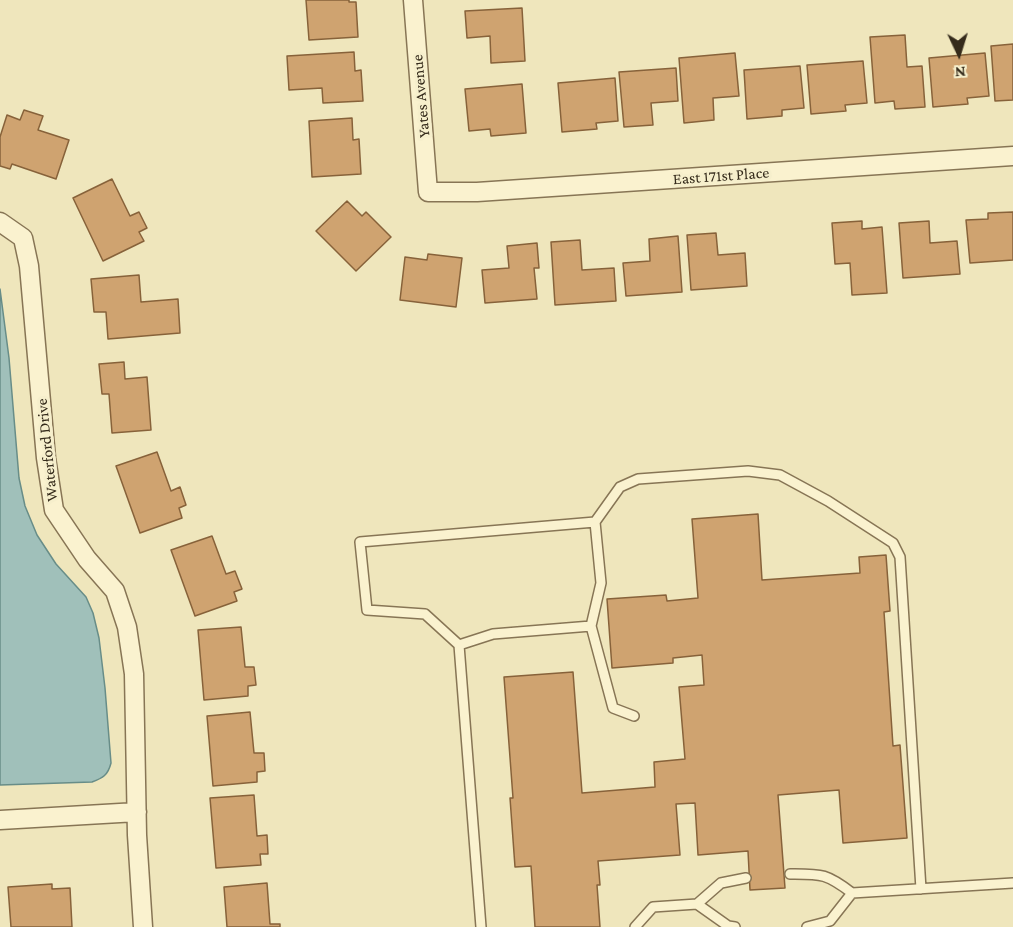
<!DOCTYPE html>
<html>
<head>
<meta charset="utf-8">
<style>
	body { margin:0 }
	#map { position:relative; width:1013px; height:927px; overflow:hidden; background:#efe6bc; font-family:"Crimson Pro",serif }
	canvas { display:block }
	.north { position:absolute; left:929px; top:24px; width:60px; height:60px; -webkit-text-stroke:4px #f6efcc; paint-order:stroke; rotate:176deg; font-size:16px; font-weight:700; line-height:24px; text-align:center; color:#352b1b }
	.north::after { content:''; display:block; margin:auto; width:21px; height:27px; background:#352b1b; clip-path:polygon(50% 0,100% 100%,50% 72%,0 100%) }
</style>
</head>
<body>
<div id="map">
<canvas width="1013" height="927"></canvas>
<div class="north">N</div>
</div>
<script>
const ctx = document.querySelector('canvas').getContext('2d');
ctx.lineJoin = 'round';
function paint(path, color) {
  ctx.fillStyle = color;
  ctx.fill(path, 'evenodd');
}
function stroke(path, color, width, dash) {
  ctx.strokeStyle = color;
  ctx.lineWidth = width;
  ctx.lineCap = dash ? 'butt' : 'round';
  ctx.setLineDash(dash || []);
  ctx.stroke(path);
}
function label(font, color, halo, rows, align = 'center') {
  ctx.font = font + ' "Crimson Pro",serif';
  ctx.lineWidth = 6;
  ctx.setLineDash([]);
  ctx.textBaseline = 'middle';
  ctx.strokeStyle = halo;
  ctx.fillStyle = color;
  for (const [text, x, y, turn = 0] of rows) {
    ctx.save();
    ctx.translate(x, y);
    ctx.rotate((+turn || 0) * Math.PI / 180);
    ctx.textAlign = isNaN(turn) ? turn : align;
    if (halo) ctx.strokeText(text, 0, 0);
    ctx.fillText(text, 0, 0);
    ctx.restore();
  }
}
const water = new Path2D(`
	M 0,289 L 9,358 L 19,478 L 25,506 L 37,535 L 56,564 L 86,597 L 93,613 L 99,638 L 105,688 L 111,763 C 108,775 103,778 92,782 L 0,785 Z`);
paint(water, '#a0c0ba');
stroke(water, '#688d88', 1.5);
const building = new Path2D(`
	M 306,0 L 349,0 L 349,2 L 356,2 L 358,37 L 309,40 Z
	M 522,8 L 525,61 L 491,63 L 490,36 L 467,38 L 465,11 Z
	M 905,35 L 907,67 L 922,66 L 925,107 L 895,109 L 894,101 L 875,103 L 870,37 Z
	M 1013,44 L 1013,100 L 995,101 L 991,46 Z
	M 354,52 L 355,71 L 361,70 L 363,101 L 323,103 L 322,88 L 289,90 L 287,56 Z
	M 735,53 L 739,96 L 713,98 L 714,120 L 684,123 L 679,58 Z
	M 985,53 L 989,96 L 967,98 L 968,104 L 933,107 L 929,58 Z
	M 863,61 L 867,103 L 845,105 L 846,111 L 811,114 L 807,65 Z
	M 800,66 L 804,108 L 782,110 L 782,116 L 747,119 L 744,70 Z
	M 676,68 L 678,101 L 651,103 L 653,125 L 624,127 L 619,72 Z
	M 615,78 L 618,121 L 596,123 L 597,129 L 562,132 L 558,83 Z
	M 522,84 L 526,133 L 491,136 L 490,129 L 469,131 L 465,89 Z
	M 24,110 L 43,116 L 38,130 L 69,140 L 56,179 L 12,164 L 10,169 L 0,166 L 0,137 L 7,115 L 20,120 Z
	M 352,118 L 353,140 L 359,139 L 361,174 L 312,177 L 309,121 Z
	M 112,179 L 130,216 L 139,212 L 147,228 L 139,232 L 144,241 L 103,261 L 73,198 Z
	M 347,201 L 362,216 L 366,212 L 391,237 L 356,271 L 316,231 Z
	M 1013,212 L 1013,260 L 970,263 L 966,220 L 988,219 L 988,213 Z
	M 862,221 L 862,229 L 882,227 L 887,293 L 852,295 L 850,263 L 835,264 L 832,223 Z
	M 929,221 L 930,243 L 957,241 L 960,274 L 903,278 L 899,223 Z
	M 716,233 L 718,255 L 745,253 L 747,286 L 691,290 L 687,235 Z
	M 678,236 L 682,292 L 626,296 L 623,263 L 650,261 L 649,239 Z
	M 580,240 L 582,270 L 614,268 L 616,301 L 555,305 L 551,242 Z
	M 537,243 L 539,268 L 534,268 L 537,299 L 485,303 L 482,270 L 509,268 L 507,246 Z
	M 428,254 L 462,258 L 456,307 L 400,300 L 405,257 L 427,260 Z
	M 139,275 L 141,302 L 178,299 L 180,333 L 108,339 L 106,312 L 94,312 L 91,279 Z
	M 124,362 L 125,379 L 147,377 L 151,430 L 112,433 L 109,394 L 102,394 L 99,364 Z
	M 157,452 L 171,491 L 180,487 L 186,505 L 179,508 L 182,518 L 140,533 L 116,466 Z
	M 758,514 L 762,580 L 860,573 L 859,557 L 886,555 L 890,611 L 884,612 L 893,746 L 900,745 L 907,838 L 843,843 L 839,790 L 778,795 L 785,888 L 750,890 L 748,851 L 698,855 L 695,803 L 676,804 L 680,855 L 598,861 L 600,885 L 597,885 L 600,927 L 535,927 L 531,866 L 515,867 L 510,798 L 513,798 L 504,677 L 573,672 L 582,793 L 655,787 L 654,762 L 685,759 L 679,687 L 704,685 L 702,655 L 673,658 L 673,663 L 612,668 L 607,599 L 666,595 L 667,601 L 698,598 L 692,519 Z
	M 212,536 L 226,574 L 235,571 L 242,589 L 234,592 L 237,601 L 195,616 L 171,550 Z
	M 241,627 L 245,667 L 254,667 L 256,685 L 248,686 L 248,696 L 204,700 L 198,630 Z
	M 250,712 L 254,753 L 264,753 L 265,771 L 257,772 L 257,782 L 213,786 L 207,716 Z
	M 254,795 L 257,836 L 267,835 L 268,854 L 260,854 L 261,865 L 216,868 L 210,798 Z
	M 267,883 L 270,924 L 280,924 L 280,927 L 227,927 L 224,887 Z
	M 52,884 L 52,889 L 70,888 L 72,927 L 11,927 L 8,887 Z`);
paint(building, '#cfa370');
stroke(building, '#87623a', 1.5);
const service = new Path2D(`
	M 595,522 L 620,487 L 638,479 L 748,471 L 780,475 L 828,501 L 893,543 L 900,557 L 921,889
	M 591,626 L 613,708 L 634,716
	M 459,645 L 493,634 L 591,626 L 601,583 L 595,522 L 360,542 L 367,610 L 425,614 L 459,645 L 481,927
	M 790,874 C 821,874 826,873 852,893
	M 697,904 L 721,883 L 746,878
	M 635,927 L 653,907 L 697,904 L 728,926 L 735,927
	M 807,927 L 830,921 L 852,893 L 1013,883`);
const minor = new Path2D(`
	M 413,0 L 428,192 L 477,192 L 1013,156
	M 0,222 L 23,238 L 29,266 L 46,458 L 54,510 L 87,559 L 115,591 L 127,627 L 134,674 L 137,835 L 143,927
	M 0,820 L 137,812`);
stroke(service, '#877555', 12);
stroke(minor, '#877555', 21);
stroke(service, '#faf2cf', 9);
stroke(minor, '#faf2cf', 18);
label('16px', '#352b1b', '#f6efcc', [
	["Yates Avenue",421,96,-95],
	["East 171st Place",721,176,-4],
	["Waterford Drive",47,450,-96]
]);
</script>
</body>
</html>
